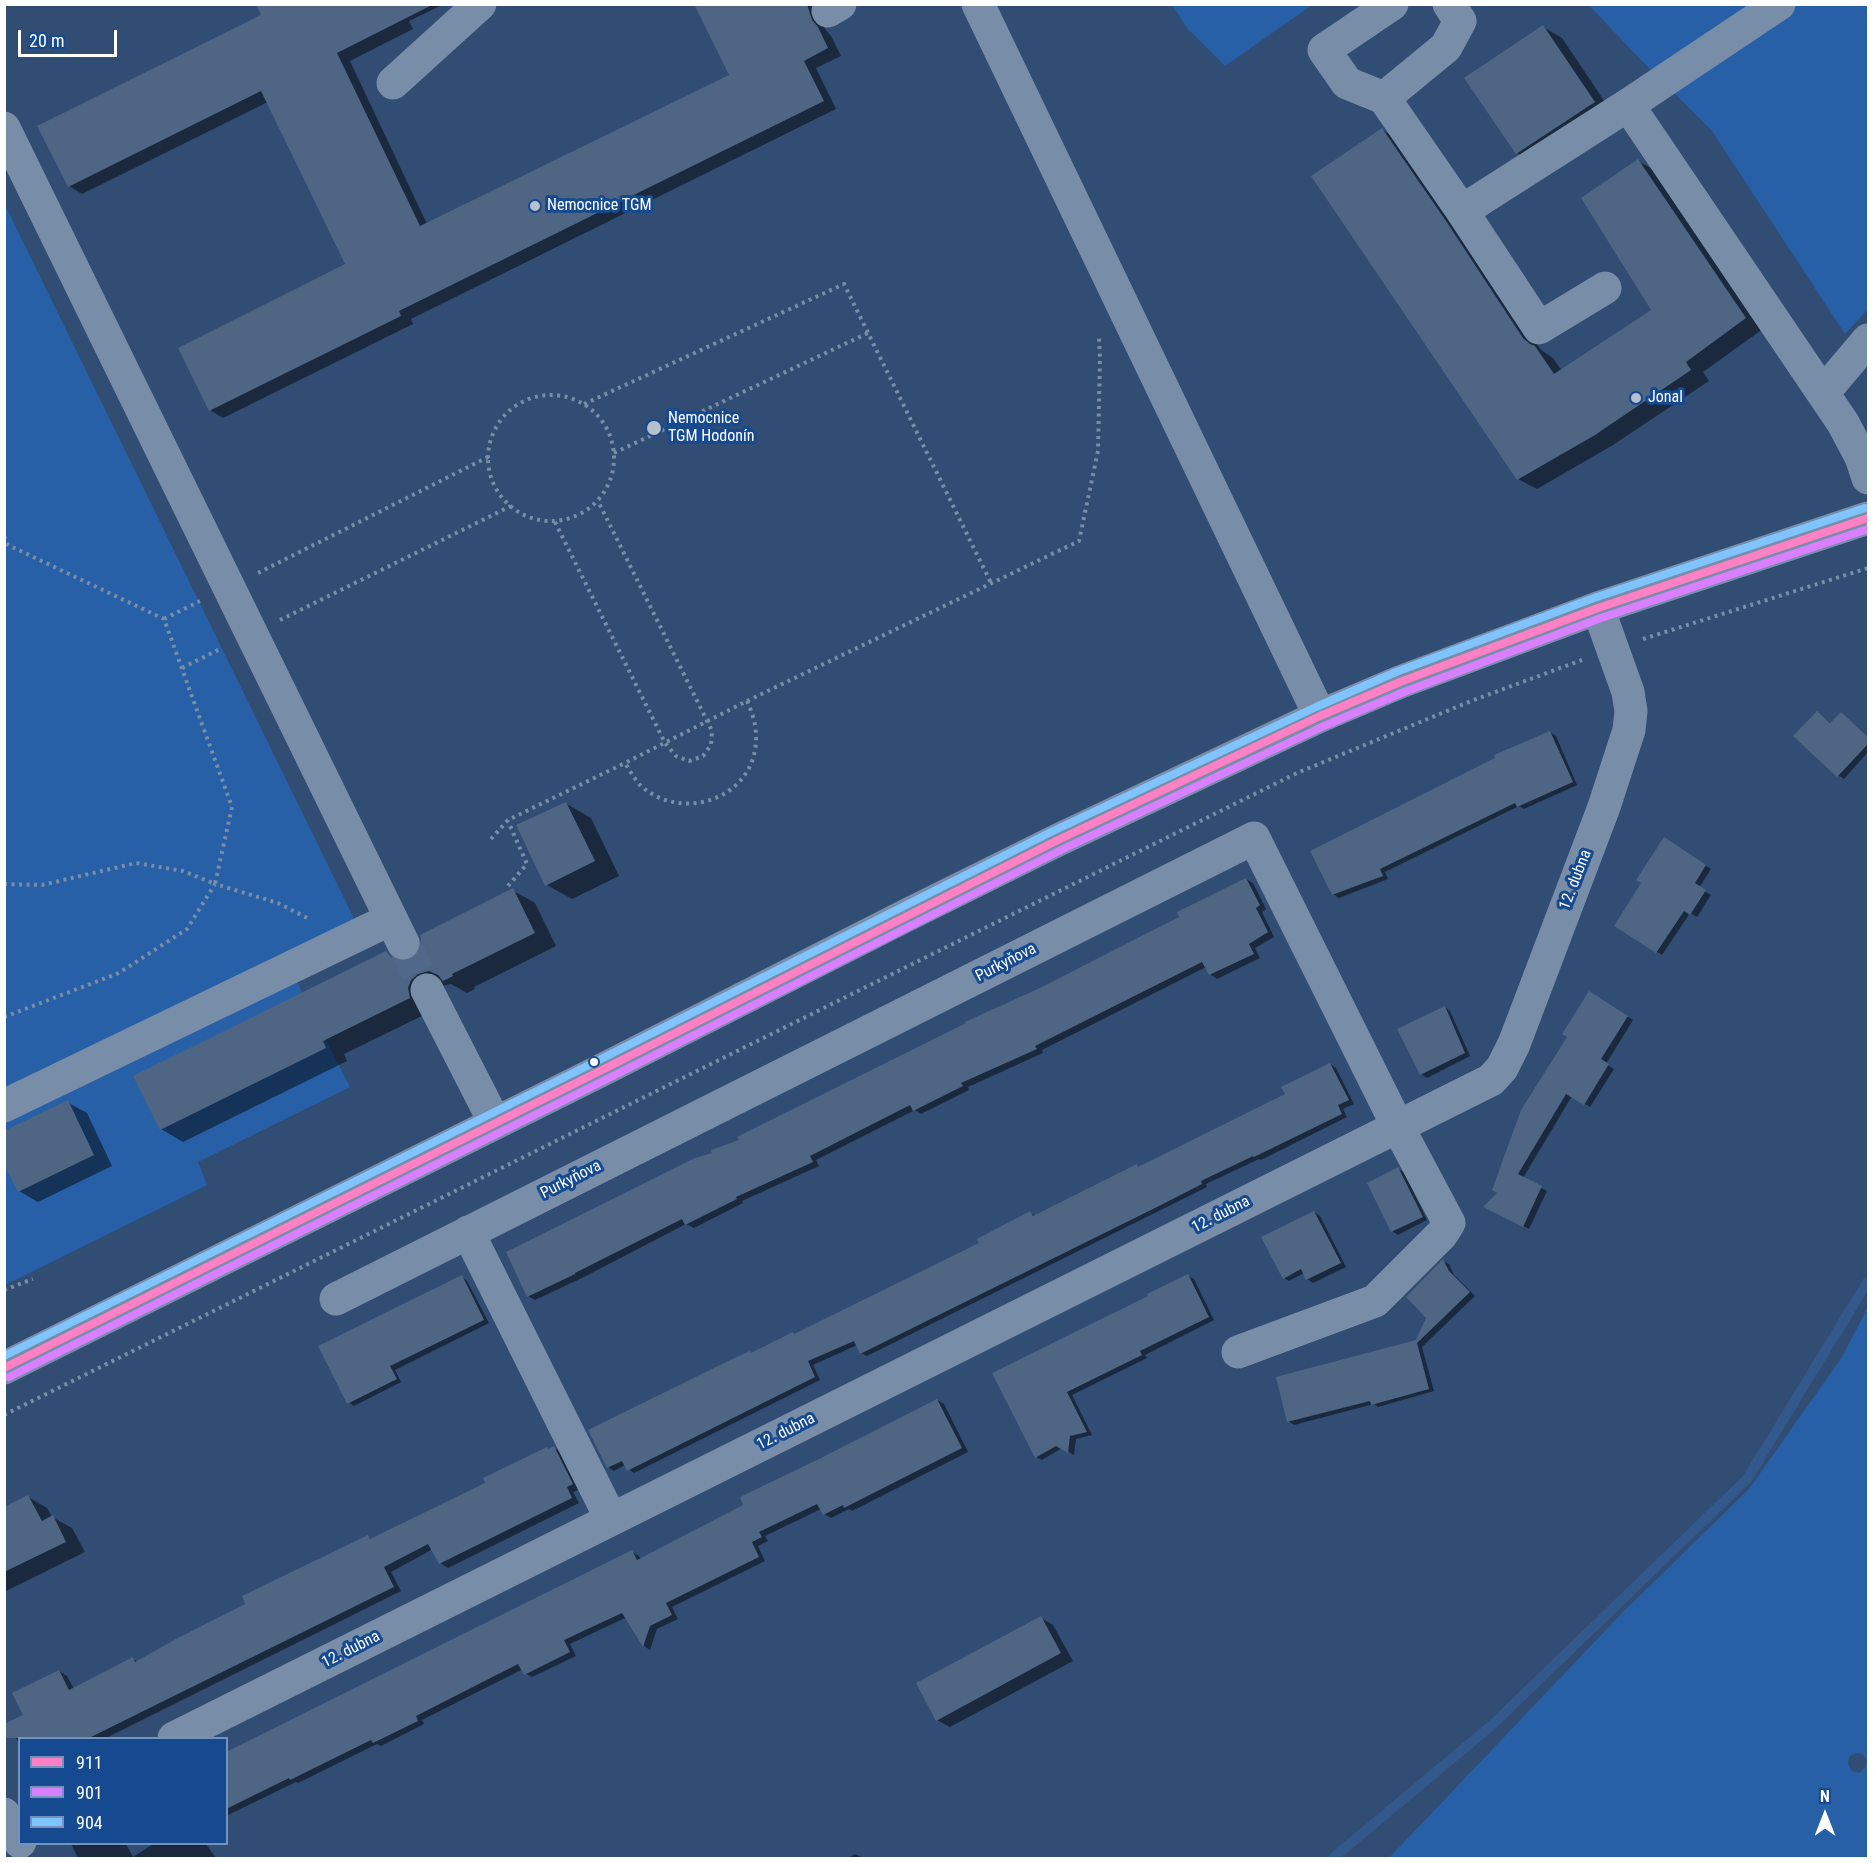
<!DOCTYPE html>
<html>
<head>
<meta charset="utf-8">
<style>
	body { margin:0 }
	#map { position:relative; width:1873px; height:1863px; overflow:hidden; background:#314d74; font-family:"Roboto Condensed",sans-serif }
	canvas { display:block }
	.frame { position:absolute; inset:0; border:6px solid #fff; pointer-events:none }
	.legend { position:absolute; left:18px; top:1737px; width:210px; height:108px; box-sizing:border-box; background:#154990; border:2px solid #7392bc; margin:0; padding:8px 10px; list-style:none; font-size:18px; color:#fff }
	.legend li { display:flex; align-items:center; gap:12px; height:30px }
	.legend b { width:30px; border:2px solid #7392bc }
	.north { position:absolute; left:1795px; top:1785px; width:60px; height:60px; -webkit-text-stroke:4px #154990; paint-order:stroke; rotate:0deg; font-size:16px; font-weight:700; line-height:24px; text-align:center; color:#fff }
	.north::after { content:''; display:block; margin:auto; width:21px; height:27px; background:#fff; clip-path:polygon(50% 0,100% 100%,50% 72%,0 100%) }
	.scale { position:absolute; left:18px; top:30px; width:99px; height:27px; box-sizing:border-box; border:3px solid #fff; border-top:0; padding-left:8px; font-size:18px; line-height:21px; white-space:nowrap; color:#fff; -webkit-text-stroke:4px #154990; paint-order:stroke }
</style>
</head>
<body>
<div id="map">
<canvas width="1873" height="1863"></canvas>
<div class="frame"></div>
<ul class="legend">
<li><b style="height:8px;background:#ff80c5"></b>911</li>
<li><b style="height:8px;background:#d880ff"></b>901</li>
<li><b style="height:8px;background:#80c4ff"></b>904</li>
</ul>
<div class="north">N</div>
<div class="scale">20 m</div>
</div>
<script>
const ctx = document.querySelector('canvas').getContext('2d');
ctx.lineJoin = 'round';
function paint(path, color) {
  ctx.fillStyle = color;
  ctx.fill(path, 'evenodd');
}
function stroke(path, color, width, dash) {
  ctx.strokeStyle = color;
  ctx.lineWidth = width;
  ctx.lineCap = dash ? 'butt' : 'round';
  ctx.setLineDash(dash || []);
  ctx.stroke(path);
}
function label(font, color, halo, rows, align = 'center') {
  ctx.font = font + ' "Roboto Condensed",sans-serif';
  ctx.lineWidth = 6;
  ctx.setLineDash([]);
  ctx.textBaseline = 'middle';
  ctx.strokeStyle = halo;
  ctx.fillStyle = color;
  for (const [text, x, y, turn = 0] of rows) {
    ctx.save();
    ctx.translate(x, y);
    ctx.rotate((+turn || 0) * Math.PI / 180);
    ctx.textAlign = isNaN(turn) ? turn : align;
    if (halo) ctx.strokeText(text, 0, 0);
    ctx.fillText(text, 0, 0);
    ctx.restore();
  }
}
paint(new Path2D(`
	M 1172,5 L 1312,5 L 1225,66 L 1188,29 Z
	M 1589,5 L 1868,5 L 1868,309 L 1845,334 L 1712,131 L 1637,56 Z
	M 4,203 L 366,943 L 295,978 L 350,1087 L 198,1162 L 207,1185 L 5,1285 Z
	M 1868,1307 L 1868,1858 L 1389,1858 L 1623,1612 L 1749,1489 L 1842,1357 ZM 1856,1753 L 1863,1754 L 1867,1761 L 1865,1768 L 1859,1773 L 1852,1771 L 1848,1764 L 1849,1757 Z`), '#2860a7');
paint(new Path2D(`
	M 257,4 L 444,4 L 409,21 L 413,29 L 350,61 L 427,224 L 731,75 L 696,4 L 829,4 L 820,13 L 825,29 L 831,36 L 841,56 L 816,68 L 836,109 L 411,319 L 413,324 L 223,418 L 210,410 L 347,264 L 268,102 L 82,194 L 69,186 L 263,16 Z
	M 1543,27 L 1562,38 L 1613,114 L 1536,164 L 1517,153 Z
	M 1382,130 L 1400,140 L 1464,233 L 1541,350 L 1553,358 L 1562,371 L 1653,310 L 1638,161 L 1656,171 L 1763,329 L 1703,372 L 1709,381 L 1613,445 L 1537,489 L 1518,479 Z
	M 1817,713 L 1832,724 L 1841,714 L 1868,738 L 1868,752 L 1844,779 L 1838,775 Z
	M 1550,732 L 1556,736 L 1577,785 L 1524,809 L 1519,806 L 1385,872 L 1388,879 L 1339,898 L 1333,894 Z
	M 565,803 L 591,818 L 619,876 L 572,899 L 547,885 Z
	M 1670,842 L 1711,869 L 1699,888 L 1711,895 L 1697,917 L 1690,913 L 1662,955 L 1616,926 Z
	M 1246,879 L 1253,883 L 1266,909 L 1262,912 L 1274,937 L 1255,948 L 1260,958 L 1217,979 L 1210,974 L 1206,967 L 1042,1050 L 1043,1053 L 968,1087 L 969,1090 L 921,1114 L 915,1110 L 816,1160 L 819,1166 L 742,1201 L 743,1203 L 694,1228 L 686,1224 L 582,1278 L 535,1300 L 528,1296 L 715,1154 L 1181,918 Z
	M 512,890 L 535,903 L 556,946 L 474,987 L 475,989 L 467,993 L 451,984 L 441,986 L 432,1011 L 344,1054 L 347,1061 L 183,1142 L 161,1129 L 386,953 L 403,963 L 412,961 Z
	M 1590,993 L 1633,1020 L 1606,1064 L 1614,1069 L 1590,1107 L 1572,1096 L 1523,1178 L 1547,1191 L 1529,1229 L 1491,1209 Z
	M 1445,1007 L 1450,1011 L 1470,1056 L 1427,1078 L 1421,1074 Z
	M 1330,1064 L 1336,1068 L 1354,1104 L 1343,1109 L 1347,1117 L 1261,1160 L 1259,1159 L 1206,1184 L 1207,1187 L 1167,1207 L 867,1356 L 861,1353 L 857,1345 L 813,1365 L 820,1380 L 634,1473 L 628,1469 L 625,1465 L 614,1471 L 608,1467 L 752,1354 L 796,1335 L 981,1244 L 1030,1213 L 1036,1216 L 1137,1166 L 1140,1168 L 1287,1094 Z
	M 67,1102 L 87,1113 L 112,1166 L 38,1202 L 19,1191 Z
	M 1398,1169 L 1404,1172 L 1427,1220 L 1398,1235 L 1392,1231 Z
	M 1314,1212 L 1320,1216 L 1346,1267 L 1313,1283 L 1307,1279 L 1304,1273 L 1289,1281 L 1284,1278 Z
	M 1443,1261 L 1449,1264 L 1454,1275 L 1475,1296 L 1422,1347 L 1434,1391 L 1378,1407 L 1374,1404 L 1294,1425 L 1288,1421 L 1417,1342 L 1428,1318 Z
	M 1188,1276 L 1194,1279 L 1214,1320 L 1145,1355 L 1147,1358 L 1072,1395 L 1092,1435 L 1076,1439 L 1074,1455 L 1062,1448 L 1042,1460 L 1036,1457 L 994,1374 L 1150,1297 Z
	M 462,1277 L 467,1281 L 489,1323 L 395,1370 L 401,1382 L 354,1406 L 348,1402 Z
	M 937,1400 L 944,1404 L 968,1452 L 852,1511 L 849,1509 L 831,1518 L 824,1514 L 821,1509 L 765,1536 L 768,1541 L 758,1546 L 765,1561 L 672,1607 L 678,1619 L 657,1629 L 650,1650 L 644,1646 L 627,1617 L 570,1644 L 576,1656 L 532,1677 L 525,1673 L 523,1669 L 422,1720 L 424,1724 L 381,1746 L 377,1744 L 298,1783 L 296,1782 L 226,1816 L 226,1754 L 632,1552 L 639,1556 L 641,1559 L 745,1506 Z
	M 554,1448 L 561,1452 L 580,1489 L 573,1492 L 579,1503 L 448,1568 L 440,1563 L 433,1549 L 391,1572 L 401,1591 L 106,1738 L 20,1738 L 20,1745 L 8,1724 L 25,1716 L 59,1671 L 67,1676 L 74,1689 L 133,1659 L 138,1662 L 247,1605 L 368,1537 L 372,1540 L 487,1483 Z
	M 28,1497 L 47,1508 L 52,1517 L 72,1528 L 85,1552 L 4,1592 L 4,1508 Z
	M 1041,1618 L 1053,1625 L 1073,1661 L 950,1727 L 937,1720 Z
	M 71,1844 L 126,1844 L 133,1857 L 153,1844 L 206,1844 L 216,1858 L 78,1858 Z
	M 855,1854 L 863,1858 L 848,1858 Z`), '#0007');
stroke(new Path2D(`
	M 1333,1858 L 1492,1725 L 1747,1479 L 1868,1281`), '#33598c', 10);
paint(new Path2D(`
	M 256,4 L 434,4 L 337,53 L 420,226 L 729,75 L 694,4 L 807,4 L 812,20 L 818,27 L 828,48 L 804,61 L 824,101 L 399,311 L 401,316 L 209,411 L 178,348 L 345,264 L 261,91 L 68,187 L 37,126 L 261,15 Z
	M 1543,25 L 1595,102 L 1516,154 L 1464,78 Z
	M 1382,128 L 1446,221 L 1523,338 L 1530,344 L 1535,346 L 1554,374 L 1651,310 L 1581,198 L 1638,159 L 1746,318 L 1686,362 L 1691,370 L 1595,435 L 1517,480 L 1311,176 Z
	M 1817,711 L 1830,723 L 1841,712 L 1869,738 L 1869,743 L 1837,777 L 1793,736 Z
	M 1550,731 L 1573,782 L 1517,807 L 1515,803 L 1380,869 L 1383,876 L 1332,895 L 1310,851 L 1495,758 L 1494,755 Z
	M 566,802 L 595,861 L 545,886 L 516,825 Z
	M 1664,837 L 1706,865 L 1695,883 L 1706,890 L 1690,915 L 1684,911 L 1656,953 L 1614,926 L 1641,883 L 1636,880 Z
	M 1246,878 L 1260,905 L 1256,908 L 1268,932 L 1249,944 L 1254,954 L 1209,975 L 1202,962 L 1035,1046 L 1037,1049 L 961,1083 L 963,1086 L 913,1111 L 910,1105 L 810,1156 L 813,1162 L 736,1197 L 737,1199 L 685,1225 L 682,1219 L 575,1273 L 575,1274 L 527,1297 L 506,1252 L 695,1158 L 712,1153 L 711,1150 L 739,1140 L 737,1137 L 966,1023 L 965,1022 L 1042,987 L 1120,947 L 1179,917 L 1177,912 Z
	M 513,888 L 535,933 L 452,974 L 453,976 L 443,981 L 438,975 L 429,971 L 418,974 L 411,980 L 408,988 L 410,998 L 323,1041 L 326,1048 L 160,1130 L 133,1076 L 386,951 L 392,958 L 401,962 L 412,960 L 419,953 L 422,945 L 420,935 Z
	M 1589,991 L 1628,1016 L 1601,1059 L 1609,1064 L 1584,1105 L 1566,1094 L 1518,1174 L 1542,1186 L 1523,1227 L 1483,1207 L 1497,1193 L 1492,1190 L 1521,1110 L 1567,1037 L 1562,1034 Z
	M 1445,1006 L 1465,1053 L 1420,1075 L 1397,1029 Z
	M 1330,1063 L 1349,1100 L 1338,1105 L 1342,1114 L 1254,1157 L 1253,1156 L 1201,1181 L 1202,1184 L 1161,1205 L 860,1354 L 854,1341 L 808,1361 L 815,1377 L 627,1471 L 622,1461 L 607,1468 L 588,1430 L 722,1364 L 750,1351 L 751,1353 L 793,1332 L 794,1334 L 979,1243 L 977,1239 L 1030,1211 L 1033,1216 L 1137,1164 L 1138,1167 L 1285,1094 L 1281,1087 Z
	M 68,1100 L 94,1155 L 18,1192 L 4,1165 L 4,1131 Z
	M 1398,1167 L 1423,1217 L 1391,1232 L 1367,1183 Z
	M 1314,1211 L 1341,1263 L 1306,1280 L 1301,1269 L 1283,1279 L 1261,1237 Z
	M 1443,1259 L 1449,1271 L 1470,1292 L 1417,1343 L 1429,1389 L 1371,1405 L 1370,1401 L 1287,1422 L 1276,1377 L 1416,1340 L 1426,1318 L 1406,1297 Z
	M 1188,1274 L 1209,1317 L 1140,1351 L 1142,1355 L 1067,1392 L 1087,1432 L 1070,1436 L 1068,1453 L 1056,1446 L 1035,1458 L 992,1373 L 1148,1296 L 1147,1294 Z
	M 462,1275 L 484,1320 L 390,1366 L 397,1379 L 347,1404 L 318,1346 Z
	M 937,1399 L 962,1448 L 844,1508 L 843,1505 L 823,1515 L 817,1504 L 759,1532 L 762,1537 L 752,1542 L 759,1557 L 666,1603 L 672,1615 L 650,1626 L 643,1647 L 622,1613 L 564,1640 L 570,1652 L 524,1675 L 518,1664 L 416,1716 L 418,1721 L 373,1743 L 371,1740 L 290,1780 L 289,1778 L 226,1809 L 226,1752 L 632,1550 L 637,1560 L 743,1505 L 740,1497 L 819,1459 Z
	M 554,1446 L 573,1484 L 567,1487 L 572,1498 L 439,1564 L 428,1544 L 384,1567 L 394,1587 L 89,1738 L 4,1738 L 4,1724 L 23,1715 L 12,1693 L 59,1670 L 69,1690 L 133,1657 L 135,1662 L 176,1639 L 245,1604 L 242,1596 L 368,1535 L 370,1539 L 485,1483 L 483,1478 L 547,1447 L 548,1449 Z
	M 28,1495 L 42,1521 L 53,1515 L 66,1542 L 4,1572 L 4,1507 Z
	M 1041,1616 L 1061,1653 L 936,1721 L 916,1683 Z`), '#4e6584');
stroke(new Path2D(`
	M 403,943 L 427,990`), '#506889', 33, [33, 16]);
stroke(new Path2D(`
	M488 458a63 63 0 1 1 126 0a63 63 0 1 1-126 0Z
	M 584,404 L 844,284 L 991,583
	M 614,453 L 868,333
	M 555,522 L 665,743 L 676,756 L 689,761 L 703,756 L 711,745 L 712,731 L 598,501
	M 4,536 L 8,545 L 164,619 L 232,807 L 215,884 L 183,871 L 136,863 L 42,885 L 4,884
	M 258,573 L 488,457
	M 164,619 L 200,601
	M 280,620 L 511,506
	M 1643,639 L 1868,568
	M 182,668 L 222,648
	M 747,701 L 1079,541 L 1098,451 L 1100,358 L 1099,336
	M 747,701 C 752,712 756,724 756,737 C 757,797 684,824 641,786 C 635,780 630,771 625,763 Z
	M 491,839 L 508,820 L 625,763
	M 508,886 L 527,864 L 508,821
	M 4,1017 L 119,973 L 187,929 L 215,884 L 278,903 L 311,920
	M 4,1290 L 33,1279
	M 4,1415 L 1297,773 L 1471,701 L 1582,660`), '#788da7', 4, [3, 4.5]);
stroke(new Path2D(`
	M 978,4 L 1320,716
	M 1392,4 L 1324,50 L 1347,83 L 1384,98 L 1462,211
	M 828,11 L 840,4
	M 393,83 L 480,4
	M 1384,98 L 1446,47 L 1460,21 L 1449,4
	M 1628,105 L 1779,4
	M 4,128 L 403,943
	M 1605,288 L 1539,328 L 1462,211 L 1628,105 L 1843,423 L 1861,457 L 1868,478
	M 1823,393 L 1868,340
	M 427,990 L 495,1123
	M 4,1106 L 391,919
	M 468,1232 L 611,1519
	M 336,1299 L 1254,838 L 1398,1127 L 1449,1223 L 1442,1234 L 1375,1301 L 1238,1352
	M 4,1368 L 598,1072 L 907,915 L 1058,840 L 1320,716 L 1400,682 L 1598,608 L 1868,518
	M 174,1738 L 1491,1080 L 1502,1068 L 1514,1044 L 1604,807 L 1629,730 L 1631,711 L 1628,692 L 1598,608
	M 4,1814 L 20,1842`), '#788da7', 33);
stroke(new Path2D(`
	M 4,1368 L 598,1072 L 1058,840 L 1320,716 L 1400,682 L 1598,608 L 1868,518`), '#ff80c5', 8);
stroke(new Path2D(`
	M 9,1377 L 603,1081 L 1063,849 L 1324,726 L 1404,692 L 1601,618 L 1868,529`), '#d880ff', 8);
stroke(new Path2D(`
	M 4,1356 L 593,1063 L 1053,831 L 1316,707 L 1396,672 L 1594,598 L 1865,508`), '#80c4ff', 8);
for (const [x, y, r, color] of [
	[535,206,6,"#b7c1ce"],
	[1636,398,6,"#b7c1ce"],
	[654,428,8,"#b7c1ce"],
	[594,1062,5,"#fff"]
]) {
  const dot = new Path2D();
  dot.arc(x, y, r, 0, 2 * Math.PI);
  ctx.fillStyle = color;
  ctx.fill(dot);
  stroke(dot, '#154990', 2);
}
label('16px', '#fff', '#154990', [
	["Nemocnice TGM",547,206],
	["Jonal",1648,398],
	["Nemocnice",668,419],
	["TGM Hodonín",668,437]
], 'left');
label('16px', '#fff', '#154990', [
	["12. dubna",1576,880,-69],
	["Purkyňova",1006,963,-27],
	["Purkyňova",571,1180,-27],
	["12. dubna",1221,1215,-27],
	["12. dubna",786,1432,-27],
	["12. dubna",351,1650,-27]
]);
</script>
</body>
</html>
